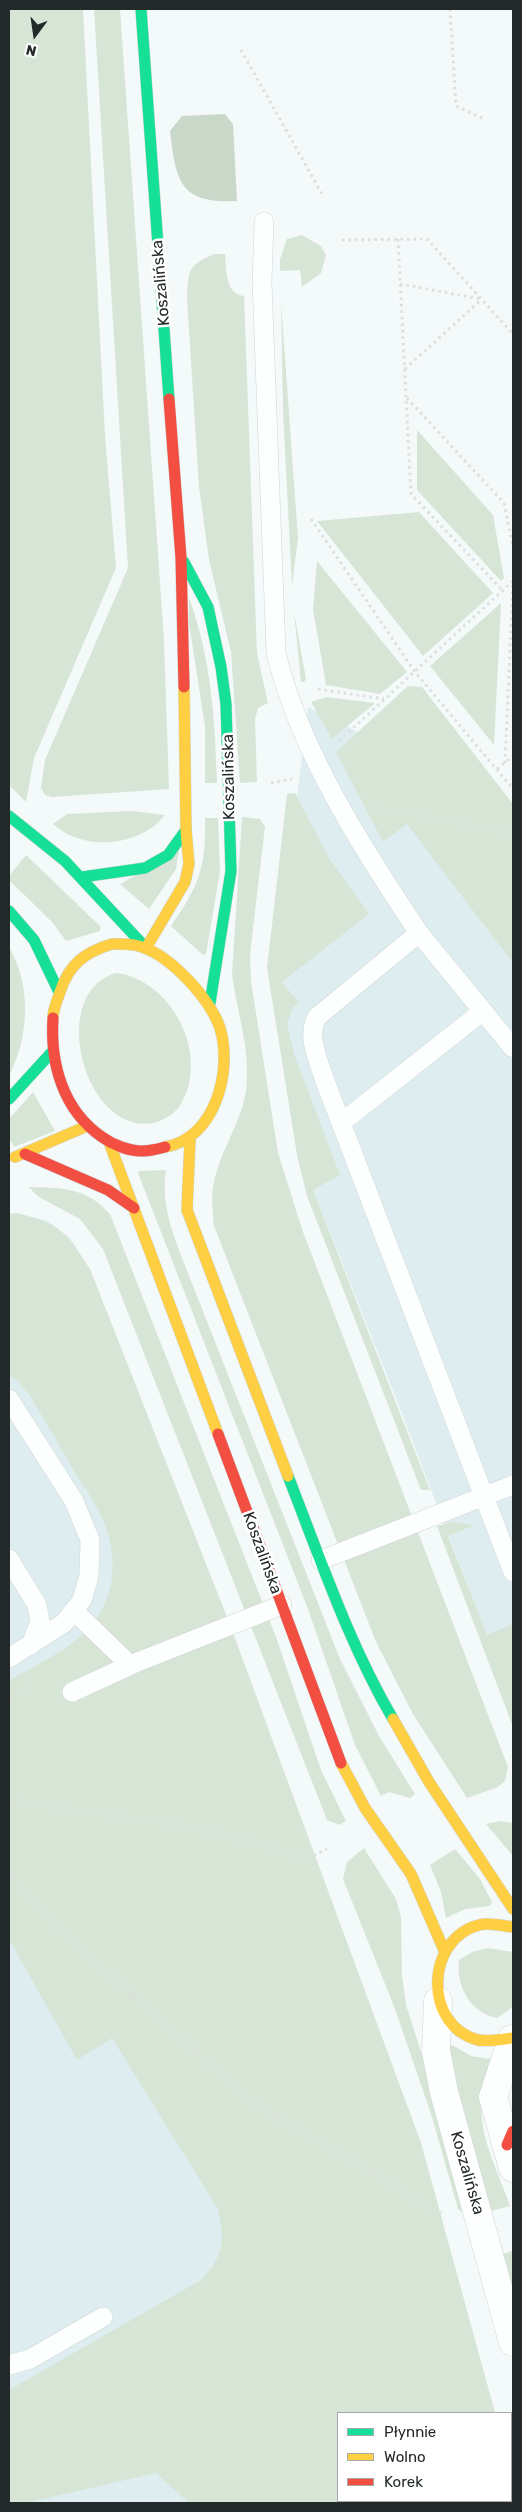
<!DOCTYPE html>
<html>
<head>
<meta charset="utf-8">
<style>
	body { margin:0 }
	#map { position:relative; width:522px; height:2512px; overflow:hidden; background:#f4fafa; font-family:Rubik,sans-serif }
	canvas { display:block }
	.frame { position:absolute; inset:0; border:10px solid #232829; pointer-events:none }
	.legend { position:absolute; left:337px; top:2412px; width:175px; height:90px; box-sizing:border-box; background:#fff; border:1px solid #a7a9a9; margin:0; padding:6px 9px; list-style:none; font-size:15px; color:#232829 }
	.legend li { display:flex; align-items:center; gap:10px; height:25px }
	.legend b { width:25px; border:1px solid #a7a9a9 }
	.north { position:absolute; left:10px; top:10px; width:50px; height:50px; -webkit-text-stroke:4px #fff; paint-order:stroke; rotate:194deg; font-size:14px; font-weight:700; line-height:20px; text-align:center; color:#232829 }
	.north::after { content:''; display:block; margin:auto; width:18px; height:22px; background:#232829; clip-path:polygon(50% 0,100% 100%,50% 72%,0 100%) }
</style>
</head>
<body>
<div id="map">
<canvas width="522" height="2512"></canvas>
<div class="frame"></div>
<ul class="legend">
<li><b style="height:6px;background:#16e098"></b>Płynnie</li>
<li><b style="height:6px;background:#ffcf43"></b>Wolno</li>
<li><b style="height:6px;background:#f24e42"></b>Korek</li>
</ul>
<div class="north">N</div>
</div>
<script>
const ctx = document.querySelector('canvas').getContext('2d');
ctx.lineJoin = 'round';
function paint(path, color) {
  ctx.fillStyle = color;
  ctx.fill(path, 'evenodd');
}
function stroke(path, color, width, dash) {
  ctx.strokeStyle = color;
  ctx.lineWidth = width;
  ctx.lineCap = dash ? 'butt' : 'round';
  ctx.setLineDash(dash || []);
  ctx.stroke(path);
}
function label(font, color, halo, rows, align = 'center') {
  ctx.font = font + ' Rubik,sans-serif';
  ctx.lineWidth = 5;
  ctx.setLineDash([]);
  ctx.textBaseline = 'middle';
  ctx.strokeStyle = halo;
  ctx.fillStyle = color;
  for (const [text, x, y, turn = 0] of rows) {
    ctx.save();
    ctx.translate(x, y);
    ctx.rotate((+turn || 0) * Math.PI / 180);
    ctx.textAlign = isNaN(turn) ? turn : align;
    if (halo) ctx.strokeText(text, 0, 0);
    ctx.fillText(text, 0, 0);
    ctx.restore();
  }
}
paint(new Path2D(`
	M 308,707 L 396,751 L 513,903 L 513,1705 L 397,1401 L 313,1190 L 276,969 Z
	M 17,1213 L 48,1221 L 70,1238 L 90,1269 L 230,1625 L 421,2143 L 495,2413 L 338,2413 L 338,2501 L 511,2501 L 511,2460 L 513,2467 L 513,2503 L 9,2503 L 9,1214 Z`), '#deeef0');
paint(new Path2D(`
	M 9,9 L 83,9 L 105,436 L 116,568 L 34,758 L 26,802 L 9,785 Z
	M 94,9 L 120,9 L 164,640 L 169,789 L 52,797 L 45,795 L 41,788 L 45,760 L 128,568 Z
	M 302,235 L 321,246 L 326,255 L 321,273 L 302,287 L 300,270 L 280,271 L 280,259 L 287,239 Z
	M 215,254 L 225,254 C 227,270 224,293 244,296 L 257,653 L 268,703 L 258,708 L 255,719 L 257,782 L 240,783 L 231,652 L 209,560 L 199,487 L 187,299 C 188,271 188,264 215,254 Z
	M 281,302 L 298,538 L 292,586 L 283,411 Z
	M 417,430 L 493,515 L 504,578 L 501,581 L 417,490 Z
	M 419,512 L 493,593 L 423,656 L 317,521 Z
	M 317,561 L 407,672 L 380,694 L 326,685 L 313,609 Z
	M 189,598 C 211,657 215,720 217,783 L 205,783 L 205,727 L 189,623 Z
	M 501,603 L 494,745 L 430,666 Z
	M 294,612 L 306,679 L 304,682 L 301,682 Z
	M 408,686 L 422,687 L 513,804 L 513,963 L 407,824 L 383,842 L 336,752 Z
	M 326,697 L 375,703 L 332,739 L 311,702 Z
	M 295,793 L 329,858 L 369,914 L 282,982 L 299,1003 L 293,1007 L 287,1024 L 294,1054 L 340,1175 L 313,1190 L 430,1490 L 421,1490 L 307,1196 L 297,1155 L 267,968 L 287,794 Z
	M 131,811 L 165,815 C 140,847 83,852 53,824 L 67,814 Z
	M 242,817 L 260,819 L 265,827 L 250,954 L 251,981 L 278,1153 L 303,1232 L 508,1767 L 505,1781 L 498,1787 L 467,1798 L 413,1714 L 376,1642 L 214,1226 C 213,1213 211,1200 213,1188 C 218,1153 241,1125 246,1090 C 251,1049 237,1014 232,974 Z
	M 205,818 L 218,818 L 220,872 L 206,954 L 203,955 L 171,926 C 199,885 206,869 205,818 Z
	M 179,851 L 176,869 L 149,909 L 120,884 Z
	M 26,855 L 101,927 L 100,931 L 66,941 L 53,923 L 9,880 L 9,876 Z
	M 9,947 C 32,986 29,1037 9,1076 Z
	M 116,973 C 173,980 210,1056 181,1104 C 176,1113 163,1121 153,1123 C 85,1136 46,993 116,973 Z
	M 33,1092 L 55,1131 L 14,1147 L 9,1138 L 9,1119 Z
	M 166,1170 C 161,1202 171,1228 182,1258 L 340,1659 L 379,1736 L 415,1794 L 410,1798 L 389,1792 L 381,1796 L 355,1745 L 308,1609 L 138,1173 L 139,1171 Z
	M 28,1187 C 62,1188 86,1187 110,1214 L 276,1637 L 321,1770 L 346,1821 L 339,1825 L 327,1820 L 103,1249 L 80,1219 L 39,1197 Z
	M 17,1213 C 61,1225 65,1230 90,1269 L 230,1625 L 421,2143 L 495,2413 L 338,2413 L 338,2501 L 421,2501 L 413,2503 L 189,2503 L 156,2473 L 26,2503 L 9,2503 L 9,2390 L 201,2280 C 224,2256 225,2241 218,2209 L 112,2038 L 77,2060 L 9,1939 L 9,1681 C 35,1665 66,1652 88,1629 C 116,1599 119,1557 103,1520 C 96,1503 84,1487 74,1471 C 60,1446 45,1421 30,1396 L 19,1382 L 9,1375 L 9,1214 Z
	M 452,1522 L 475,1525 L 448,1536 L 487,1635 L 513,1624 L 513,1727 L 437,1526 Z
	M 499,1821 L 513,1823 L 513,1856 L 486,1824 Z
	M 364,1848 L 396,1899 L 401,1917 L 402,1975 L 406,2005 L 442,2118 L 469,2218 L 458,2209 L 432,2117 L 395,2009 L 343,1879 L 347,1862 Z
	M 455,1849 L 480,1879 L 492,1902 L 490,1906 L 465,1909 L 446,1918 L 441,1892 L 430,1865 Z
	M 488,1948 L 513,1952 L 513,2007 L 497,2018 C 470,2012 456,1987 459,1960 L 472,1952 Z
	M 452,2045 L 471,2056 L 496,2060 C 492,2073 484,2087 482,2101 C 478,2136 499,2173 510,2206 L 491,2211 L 451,2074 L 450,2046 Z
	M 513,2251 L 513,2300 L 502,2254 Z`), '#d6e5d6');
paint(new Path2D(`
	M 225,114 L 233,124 L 237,201 C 179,204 176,181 170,131 L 182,116 Z`), '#cad8ca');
const lane = new Path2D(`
	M 264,222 L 262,282 L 276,653 C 299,750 364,851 419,933 L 317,1017 C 306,1037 319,1061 325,1081 L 513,1572
	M 419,933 L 513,1048
	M 341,1123 L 483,1011
	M 9,1399 L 74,1501 L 90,1540 L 89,1576 L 82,1600 L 64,1623 L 9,1658
	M 9,1559 L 37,1605 L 40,1621 L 31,1645
	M 321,1560 L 513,1485
	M 74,1611 L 130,1665
	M 72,1692 L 135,1663 L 282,1605
	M 9,2365 L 30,2359 L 103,2317`);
const street = new Path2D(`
	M 438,2001 L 436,2051 L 444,2092 L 513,2342
	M 512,2039 L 493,2097 L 513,2168`);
const fast = new Path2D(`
	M 141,9 L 169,399
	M 184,562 L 208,607 L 221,667 L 226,704 L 231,871 L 210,1003
	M 9,816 L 65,861 L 146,948
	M 82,877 L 145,868 L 168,855 L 186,830
	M 9,911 L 34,940 L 58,990
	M 9,1099 L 51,1053
	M 288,1476 C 320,1558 349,1644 393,1719`);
const slow = new Path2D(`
	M 112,944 C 122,944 133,943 142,947 C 172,957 210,999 220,1028 C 233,1071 215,1139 165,1147
	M 146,948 L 185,882 L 189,864 L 186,830 L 184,687
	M 53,1018 C 53,1009 57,1001 60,992 C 69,964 85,952 112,944
	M 190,1140 L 187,1210 L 288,1476
	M 109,1142 L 218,1434
	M 15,1157 L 87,1126
	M 393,1719 L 429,1782 L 513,1909
	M 341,1763 L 365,1808 L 411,1874 L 444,1950
	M 513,1927 C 503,1926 488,1922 479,1925 C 425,1939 423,2026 478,2040 C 488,2042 503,2039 513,2038`);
const jam = new Path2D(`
	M 169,399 L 181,558 L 184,687
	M 53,1018 C 50,1064 63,1110 102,1137 C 113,1145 129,1151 142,1151 C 149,1151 158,1149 165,1147
	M 25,1154 L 108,1190 L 134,1208
	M 218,1434 L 341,1763
	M 507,2145 L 513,2131`);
stroke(lane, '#d0d5d5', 20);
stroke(street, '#d0d5d5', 29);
stroke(fast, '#d0d5d5', 12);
stroke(slow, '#d0d5d5', 12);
stroke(jam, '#d0d5d5', 12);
stroke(new Path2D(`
	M 450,9 L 456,106 L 484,119
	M 241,50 L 322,194
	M 398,239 L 411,494 L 503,591
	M 342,240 L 427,239 L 513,334
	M 400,284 L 481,299
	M 405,369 L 482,299
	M 407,398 L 504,503 L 513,546
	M 311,519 L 415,672 L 513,789
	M 318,689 L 384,699
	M 339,741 L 513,581
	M 505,763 L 513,582
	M 497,769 L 513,756
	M 271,783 L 292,779
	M 374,807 L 513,833
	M 9,1699 L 27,1687
	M 9,1800 L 186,1826 L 260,1844 L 306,1859 L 327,1849
	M 9,1874 L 55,1926 L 253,2103 L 340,2155 L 384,2177 L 411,2198 L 442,2213`), '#dddfdf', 3, [2.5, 4]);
stroke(lane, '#fdfefe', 19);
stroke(street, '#fdfefe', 28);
stroke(fast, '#16e098', 11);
stroke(slow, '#ffcf43', 11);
stroke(jam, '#f24e42', 11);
label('16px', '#232829', '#fff', [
	["Koszalińska",161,283,-95],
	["Koszalińska",229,777,-91],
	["Koszalińska",262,1553,70],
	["Koszalińska",467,2173,74]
]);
</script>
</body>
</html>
